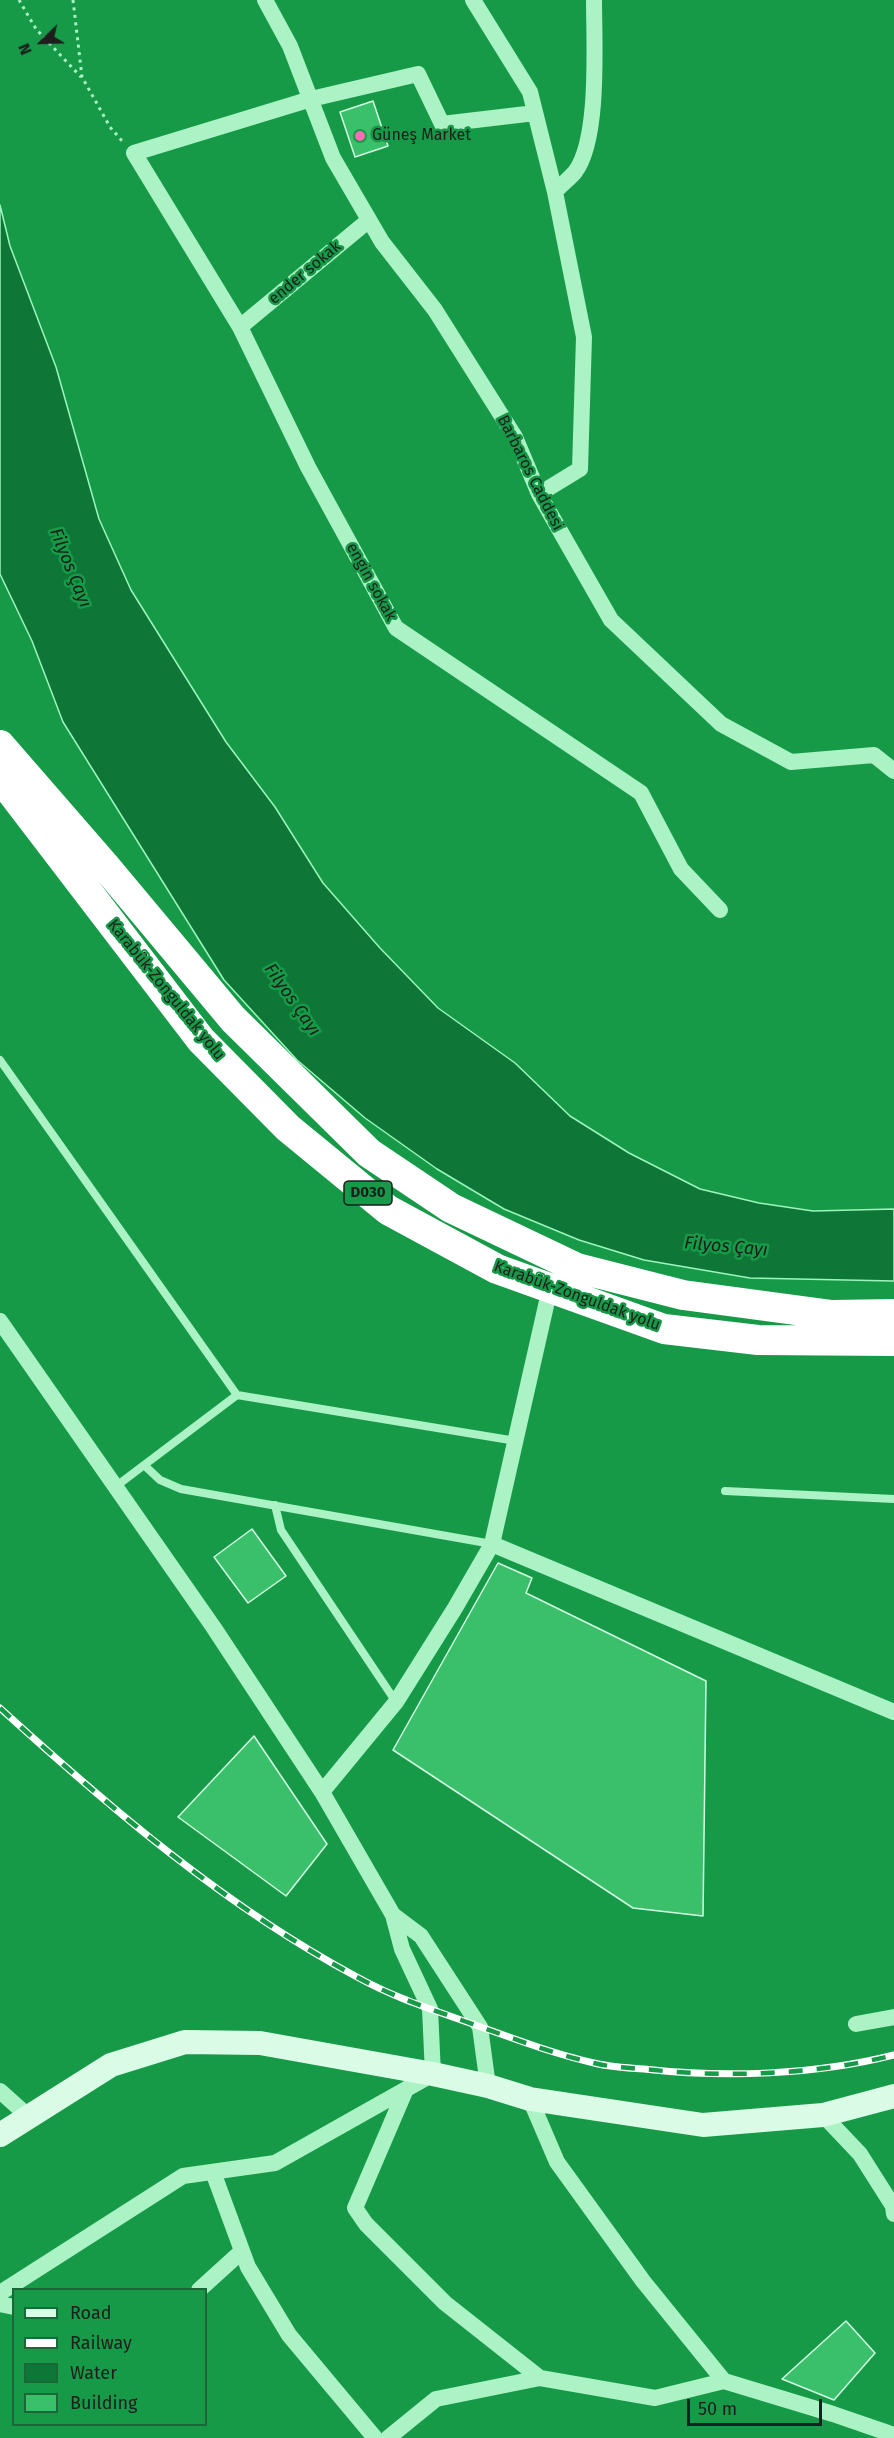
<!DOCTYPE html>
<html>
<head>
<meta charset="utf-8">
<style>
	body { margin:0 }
	#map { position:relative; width:894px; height:2438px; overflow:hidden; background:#169a48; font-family:"Fira Sans",sans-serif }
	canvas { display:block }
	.legend { position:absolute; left:12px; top:2288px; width:195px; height:138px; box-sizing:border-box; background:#169a48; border:2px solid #196837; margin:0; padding:8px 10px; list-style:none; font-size:18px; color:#1d1d1d }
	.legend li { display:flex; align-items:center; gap:12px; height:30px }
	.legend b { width:30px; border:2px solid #196837 }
	.north { position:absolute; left:12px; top:12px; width:60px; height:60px; -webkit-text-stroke:4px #169a48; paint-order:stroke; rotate:247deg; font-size:16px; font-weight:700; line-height:24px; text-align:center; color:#1d1d1d }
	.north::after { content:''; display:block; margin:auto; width:21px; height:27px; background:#1d1d1d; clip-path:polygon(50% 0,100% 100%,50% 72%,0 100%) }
	.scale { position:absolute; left:687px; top:2399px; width:135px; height:27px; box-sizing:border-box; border:3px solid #1d1d1d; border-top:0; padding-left:8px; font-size:18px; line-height:21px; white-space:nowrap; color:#1d1d1d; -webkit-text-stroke:4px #169a48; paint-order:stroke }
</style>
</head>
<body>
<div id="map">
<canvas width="894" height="2438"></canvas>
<ul class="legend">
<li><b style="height:8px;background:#dafce7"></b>Road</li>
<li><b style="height:8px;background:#fff"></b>Railway</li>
<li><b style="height:16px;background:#0e7737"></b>Water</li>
<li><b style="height:16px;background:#3ac06b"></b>Building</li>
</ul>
<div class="north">N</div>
<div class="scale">50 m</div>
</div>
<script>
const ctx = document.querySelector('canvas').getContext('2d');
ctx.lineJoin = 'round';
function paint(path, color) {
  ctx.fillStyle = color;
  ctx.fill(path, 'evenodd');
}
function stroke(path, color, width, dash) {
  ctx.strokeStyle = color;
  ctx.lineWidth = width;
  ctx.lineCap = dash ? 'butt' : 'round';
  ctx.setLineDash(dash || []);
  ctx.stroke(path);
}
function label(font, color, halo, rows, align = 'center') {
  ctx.font = font + ' "Fira Sans",sans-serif';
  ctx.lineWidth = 5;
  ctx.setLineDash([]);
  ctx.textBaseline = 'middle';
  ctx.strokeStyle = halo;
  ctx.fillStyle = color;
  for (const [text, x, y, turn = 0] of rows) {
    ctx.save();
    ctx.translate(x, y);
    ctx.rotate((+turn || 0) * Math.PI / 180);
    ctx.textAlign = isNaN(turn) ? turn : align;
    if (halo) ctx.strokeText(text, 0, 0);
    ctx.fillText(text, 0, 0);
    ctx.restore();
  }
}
const water = new Path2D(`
	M 0,205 L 10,246 L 56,367 L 99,519 L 131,590 L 226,742 L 275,807 L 323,883 L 380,948 L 438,1008 L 515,1063 L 570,1116 L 629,1153 L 700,1189 L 759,1203 L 813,1211 L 894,1209 L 894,1281 L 750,1278 L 644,1260 L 579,1240 L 504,1209 L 437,1169 L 365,1118 L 297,1060 L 224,980 L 63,722 L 32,641 L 0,574 Z`);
paint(water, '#0e7737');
stroke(water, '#9df5bc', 1.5);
const building = new Path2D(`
	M 373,101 L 388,146 L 355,157 L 340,112 Z
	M 252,1529 L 286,1576 L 248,1603 L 214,1557 Z
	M 498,1563 L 532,1578 L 526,1593 L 706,1681 L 703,1916 L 633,1908 L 393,1750 Z
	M 254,1736 L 327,1844 L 286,1896 L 178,1817 Z
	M 846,2321 L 875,2353 L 834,2400 L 782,2379 Z`);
paint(building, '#3ac06b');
stroke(building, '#d3fde2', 1.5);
stroke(new Path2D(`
	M 19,0 L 36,29 L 81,77
	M 73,0 L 82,77 L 110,127 L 122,141`), '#abf2c5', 3, [3, 4.5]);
stroke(new Path2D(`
	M 0,1060 L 237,1395
	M 144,1465 L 160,1480 L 181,1489 L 492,1544
	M 115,1487 L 237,1395 L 516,1441
	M 725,1491 L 894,1499
	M 275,1505 L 281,1530 L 396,1702`), '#abf2c5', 8);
stroke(new Path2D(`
	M 265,0 L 290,46 L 333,158 L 382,242 L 435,310 L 515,437 L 539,494 L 611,620 L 721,724 L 791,762 L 874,755 L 894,771
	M 473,0 L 530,92 L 555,192 L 584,337 L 580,469 L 539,494
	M 535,113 L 442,124 L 418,74 L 311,99 L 134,153 L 240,327 L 308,467 L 396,628 L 641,793 L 681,869 L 720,910
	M 555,192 C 561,185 569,179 575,172 C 600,139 594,42 594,0
	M 240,327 L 369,220
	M 0,1321 L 214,1628 L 322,1792 L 393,1915 L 402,1949 L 430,2009 L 433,2074 L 275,2163 L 183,2176 L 0,2293
	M 492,1544 L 550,1288
	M 322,1792 L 396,1702 L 455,1608 L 492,1544 L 894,1712
	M 393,1915 L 421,1936 L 480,2027 L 488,2086
	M 856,2024 L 894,2017
	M 406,2089 L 355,2208 L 366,2224 L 445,2303 L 540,2378
	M 0,2091 L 29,2117
	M 530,2099 L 557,2162 L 643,2281 L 724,2381 L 833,2414 L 894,2435
	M 823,2115 L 860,2154 L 893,2206 L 894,2214
	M 213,2172 L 248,2267 L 289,2335 L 375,2438
	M 199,2290 L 242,2251
	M 0,2304 L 14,2307
	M 388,2438 L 436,2399 L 540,2378 L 655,2398 L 724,2381`), '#abf2c5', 16);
stroke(new Path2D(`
	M 0,2135 L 111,2065 L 185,2042 L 260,2043 L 433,2074 L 488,2086 L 530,2099 L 703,2125 L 823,2115 L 894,2096`), '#dafce7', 24);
stroke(new Path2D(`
	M 0,745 L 106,867 L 233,1019 L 369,1153 L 451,1208 L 577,1268 L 683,1295 L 832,1315 L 894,1314
	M 0,777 L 201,1040 L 288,1128 L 388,1210 L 497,1269 L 664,1329 L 758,1340 L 894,1341`), '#fff', 30);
const rail = new Path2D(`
	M 0,1708 C 110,1808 226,1907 357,1977 C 391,1996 428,2008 464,2021 C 507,2036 550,2053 594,2063 C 610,2067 627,2068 644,2069 C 724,2078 816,2075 894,2055`);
stroke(rail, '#fff', 7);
stroke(rail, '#169a48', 4.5, [14]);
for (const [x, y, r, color] of [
	[360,136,6,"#ff6cb2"]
]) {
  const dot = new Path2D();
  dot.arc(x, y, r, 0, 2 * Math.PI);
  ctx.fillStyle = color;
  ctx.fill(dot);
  stroke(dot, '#169a48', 2);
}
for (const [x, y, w] of [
	[368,1193,48]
]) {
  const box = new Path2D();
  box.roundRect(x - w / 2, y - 12, w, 24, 4.5);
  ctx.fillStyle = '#169a48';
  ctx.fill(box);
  stroke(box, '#1d1d1d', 1.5);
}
label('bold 15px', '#1d1d1d', null, [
	["D030",368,1193]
]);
label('16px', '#1d1d1d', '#169a48', [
	["Güneş Market",372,136]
], 'left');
label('16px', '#1d1d1d', '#169a48', [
	["ender sokak",305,273,-40],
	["Barbaros Caddesi",530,473,63],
	["engin sokak",371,582,61],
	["Karabük-Zonguldak yolu",166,990,51],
	["Karabük-Zonguldak yolu",577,1296,20]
]);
label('italic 18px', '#191d1a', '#169a48', [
	["Filyos Çayı",70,568,68],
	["Filyos Çayı",292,1000,55],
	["Filyos Çayı",726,1247,5]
]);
</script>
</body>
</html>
